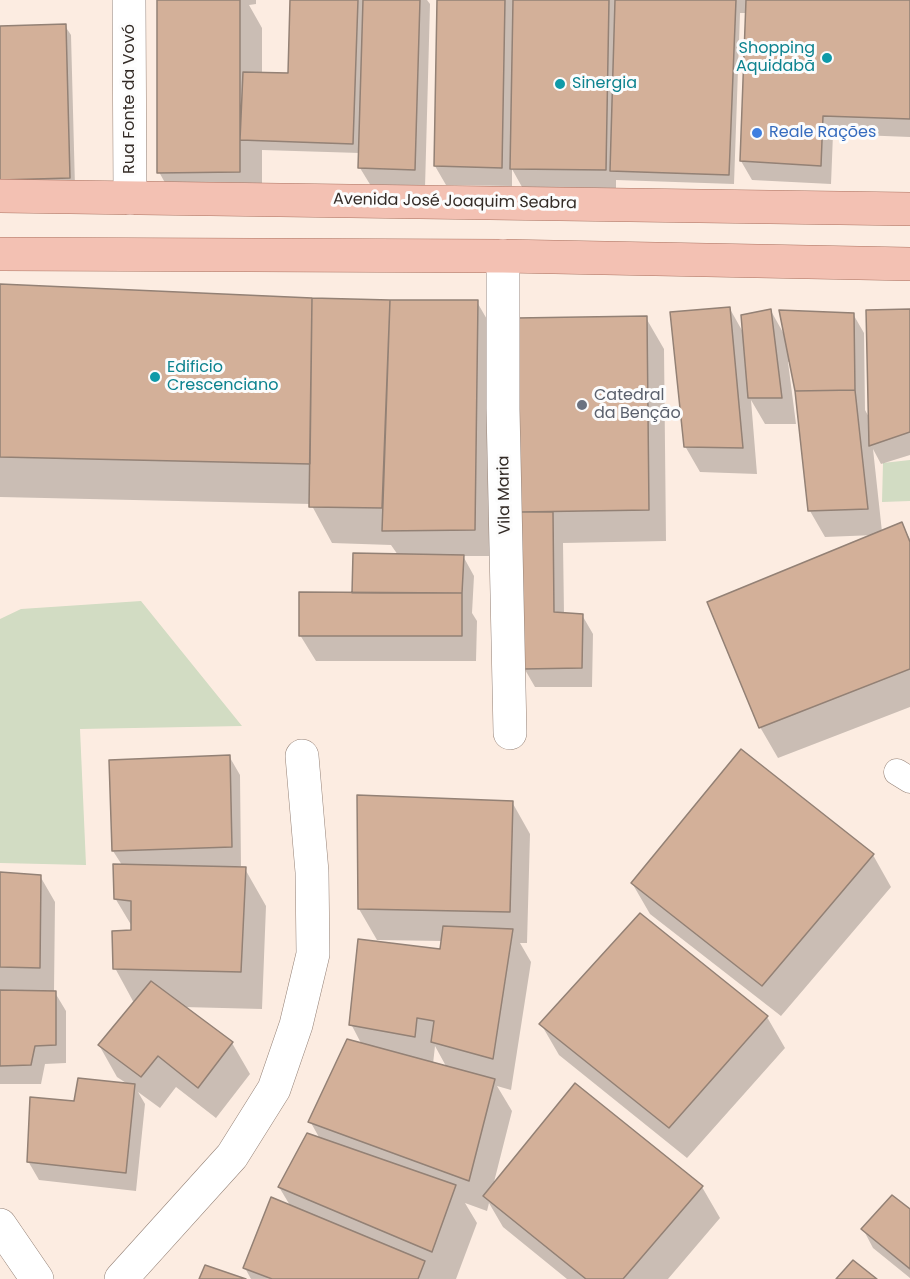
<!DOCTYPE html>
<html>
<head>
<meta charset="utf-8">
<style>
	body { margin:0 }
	canvas { display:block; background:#fcece1 }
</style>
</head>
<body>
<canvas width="910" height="1279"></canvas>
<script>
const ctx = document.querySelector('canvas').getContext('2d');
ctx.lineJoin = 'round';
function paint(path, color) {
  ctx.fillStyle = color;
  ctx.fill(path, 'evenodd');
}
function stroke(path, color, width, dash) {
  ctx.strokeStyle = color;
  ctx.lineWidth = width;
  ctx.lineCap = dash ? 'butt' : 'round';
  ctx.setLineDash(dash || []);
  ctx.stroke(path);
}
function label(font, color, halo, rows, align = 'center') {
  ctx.font = font + ' Poppins,sans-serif';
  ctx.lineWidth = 6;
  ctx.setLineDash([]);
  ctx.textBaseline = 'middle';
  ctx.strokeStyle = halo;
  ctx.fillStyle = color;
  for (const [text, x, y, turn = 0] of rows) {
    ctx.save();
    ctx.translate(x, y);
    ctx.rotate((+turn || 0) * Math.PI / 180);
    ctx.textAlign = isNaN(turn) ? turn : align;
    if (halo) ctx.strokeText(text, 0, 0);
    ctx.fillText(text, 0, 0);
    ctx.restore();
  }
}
paint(new Path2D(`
	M 910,460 L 910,501 L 882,502 L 883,463 Z
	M 141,601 L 242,726 L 80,729 L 86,865 L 0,863 L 0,619 L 21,609 Z`), '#d2dcc3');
paint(new Path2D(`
	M 158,0 L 256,0 L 256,4 L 249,5 L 262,28 L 262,73 L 289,74 L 292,0 L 427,0 L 430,4 L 425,188 L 371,186 L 360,168 L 360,153 L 262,150 L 262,212 L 182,213 L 159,172 Z
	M 439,0 L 910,0 L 910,137 L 833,134 L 831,184 L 752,180 L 741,161 L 747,13 L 740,13 L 734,184 L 616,180 L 616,189 L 522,187 L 512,169 L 512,186 L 446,185 L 435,166 Z
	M 65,26 L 71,35 L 75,187 L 0,189 L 0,28 Z
	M 0,286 L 312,299 L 477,302 L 492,328 L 489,556 L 463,556 L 474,576 L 472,613 L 477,621 L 476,661 L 316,661 L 300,635 L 354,594 L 398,555 L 391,545 L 332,543 L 311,504 L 0,497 Z
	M 730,309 L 744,334 L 771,311 L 785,336 L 853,314 L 864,333 L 865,410 L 870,419 L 910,311 L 910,455 L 881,464 L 873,449 L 882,532 L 902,524 L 910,539 L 910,707 L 778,758 L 760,727 L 875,535 L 825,537 L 810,511 L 797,392 L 791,361 L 788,362 L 796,424 L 765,424 L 751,400 L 757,474 L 700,472 L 685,446 Z
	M 646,318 L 664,349 L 666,541 L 563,543 L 564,614 L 582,615 L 593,634 L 592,687 L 535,687 L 524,668 L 520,512 Z
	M 741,751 L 873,855 L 891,887 L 781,1016 L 650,914 L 632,883 Z
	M 229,756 L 240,775 L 241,866 L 233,866 L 233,868 L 245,869 L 266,906 L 262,1009 L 183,1007 L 232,1043 L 250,1074 L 216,1118 L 176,1087 L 160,1108 L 138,1092 L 145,1104 L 136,1191 L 39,1180 L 28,1161 L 75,1103 L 129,1085 L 117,1077 L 99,1045 L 134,1003 L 115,968 L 133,928 L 115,898 L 122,865 L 113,851 Z
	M 512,802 L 530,834 L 527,943 L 520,943 L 531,962 L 511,1090 L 497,1086 L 512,1111 L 493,1186 L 702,1187 L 720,1218 L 668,1279 L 567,1279 L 503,1227 L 489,1203 L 487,1211 L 465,1203 L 477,1223 L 456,1279 L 251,1279 L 245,1268 L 291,1207 L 279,1187 L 320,1139 L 310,1121 L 362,1045 L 351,1024 L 441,950 L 442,941 L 377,940 L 359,909 ZM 435,1046 L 447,1068 L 433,1064 Z
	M 0,874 L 40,876 L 55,902 L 54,991 L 66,1011 L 66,1063 L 45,1064 L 41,1084 L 0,1084 Z
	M 767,1017 L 785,1048 L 687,1158 L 559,1055 L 541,1024 Z
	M 910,1211 L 910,1278 L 873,1248 L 863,1229 Z`), '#0003');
const building = new Path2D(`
	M 157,0 L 240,0 L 240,172 L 157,173 Z
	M 290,0 L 358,0 L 353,144 L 240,140 L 243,72 L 288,73 Z
	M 363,0 L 420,0 L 415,170 L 358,168 Z
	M 437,0 L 505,0 L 502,168 L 434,166 Z
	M 513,0 L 609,0 L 606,170 L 510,169 Z
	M 615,0 L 736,0 L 729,175 L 610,171 Z
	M 746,0 L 910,0 L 910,119 L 823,116 L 821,166 L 740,161 Z
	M 66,24 L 70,178 L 0,180 L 0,26 Z
	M 0,284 L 312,298 L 310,464 L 0,457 Z
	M 312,298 L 390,300 L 382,508 L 309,507 Z
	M 390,300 L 478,300 L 475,530 L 382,531 Z
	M 730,307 L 743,448 L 684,447 L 670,312 Z
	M 771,309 L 782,398 L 748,398 L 741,315 Z
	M 910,309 L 910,432 L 869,446 L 866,310 Z
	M 779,310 L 854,313 L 855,390 L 795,391 Z
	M 647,316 L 649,510 L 519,512 L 516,318 Z
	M 855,390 L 868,509 L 808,511 L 795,391 Z
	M 519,512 L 553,512 L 554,612 L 583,614 L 582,668 L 523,669 Z
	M 902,522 L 910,542 L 910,669 L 759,728 L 707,602 Z
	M 353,553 L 464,555 L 462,593 L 352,593 Z
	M 299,592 L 462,593 L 462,636 L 299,636 Z
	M 741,749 L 874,854 L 762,986 L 631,883 Z
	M 230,755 L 232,847 L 112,851 L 109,760 Z
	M 357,795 L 513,801 L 510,912 L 358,909 Z
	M 113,864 L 246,867 L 241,972 L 113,969 L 112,931 L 131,930 L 131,901 L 114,899 Z
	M 0,872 L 41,875 L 40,968 L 0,967 Z
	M 640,913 L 768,1016 L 669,1128 L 539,1024 Z
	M 443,926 L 513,929 L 493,1059 L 431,1042 L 434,1021 L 417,1018 L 415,1037 L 349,1025 L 358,939 L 440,949 Z
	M 151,981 L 233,1042 L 198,1088 L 158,1056 L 141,1077 L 98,1045 Z
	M 0,990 L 56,991 L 56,1045 L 35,1046 L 31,1065 L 0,1066 Z
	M 347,1039 L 495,1079 L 469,1181 L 308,1122 Z
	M 78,1078 L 135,1084 L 126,1173 L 27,1162 L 30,1097 L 74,1101 Z
	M 575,1083 L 703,1186 L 623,1279 L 586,1279 L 483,1196 Z
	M 307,1133 L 456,1185 L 432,1252 L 278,1187 Z
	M 892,1195 L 910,1209 L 910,1269 L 861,1229 Z
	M 271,1197 L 425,1261 L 418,1279 L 272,1279 L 243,1268 Z
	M 853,1260 L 877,1279 L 836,1279 Z
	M 205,1265 L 246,1279 L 199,1279 Z`);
paint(building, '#d3b099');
stroke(building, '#938175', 1.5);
const service = new Path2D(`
	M 897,772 L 910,780`);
const minor = new Path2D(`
	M 129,0 L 130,198
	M 503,256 L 503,409 L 510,733
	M 0,1225 L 37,1279
	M 121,1279 L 232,1156 L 274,1089 L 296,1025 L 313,954 L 312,872 L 302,756`);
const primary = new Path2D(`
	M 0,196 L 910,209
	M 0,254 L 503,256 L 910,264`);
stroke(service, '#948176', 27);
stroke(minor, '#948176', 34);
stroke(primary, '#ab7260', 34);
stroke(service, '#fff', 26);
stroke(minor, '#fff', 33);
stroke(primary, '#f3c1b3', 33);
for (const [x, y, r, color] of [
	[827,58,6,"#0f9aa8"],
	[560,84,6,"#0f9aa8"],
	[757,133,6,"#3f7fe0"],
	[155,377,6,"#0f9aa8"],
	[582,405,6,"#6b7280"]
]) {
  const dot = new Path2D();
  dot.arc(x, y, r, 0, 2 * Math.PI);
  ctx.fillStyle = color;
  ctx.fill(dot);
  stroke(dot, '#fcfcfc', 2);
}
label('16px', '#0d838f', '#fcfcfc', [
	["Shopping",815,49,"right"],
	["Aquidabã",815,67,"right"],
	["Sinergia",572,84],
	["Edificio",167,368],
	["Crescenciano",167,386]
], 'left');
label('16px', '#332b26', '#fcfcfc', [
	["Rua Fonte da Vovó",130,99,-90],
	["Avenida José Joaquim Seabra",455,202,1],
	["Vila Maria",505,495,-91]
]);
label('16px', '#366cbe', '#fcfcfc', [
	["Reale Rações",769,133]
], 'left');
label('16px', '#5b616d', '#fcfcfc', [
	["Catedral",594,396],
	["da Benção",594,414]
], 'left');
</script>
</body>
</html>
